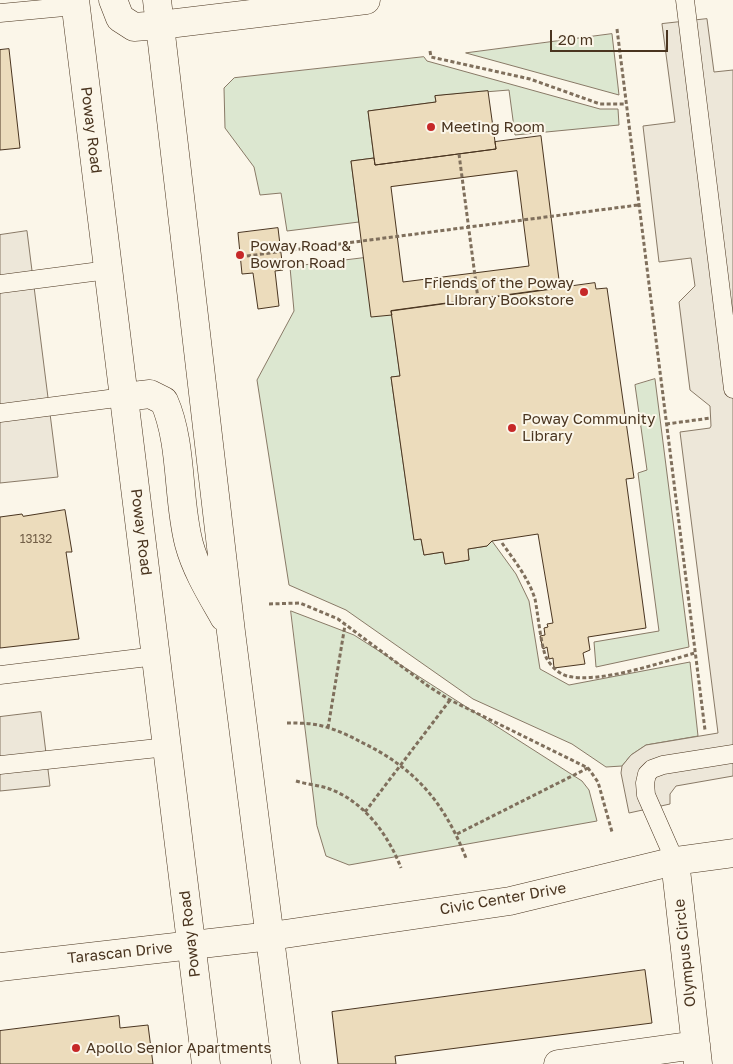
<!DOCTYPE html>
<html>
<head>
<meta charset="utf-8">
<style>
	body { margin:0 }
	#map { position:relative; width:733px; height:1064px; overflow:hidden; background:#fbf6e9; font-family:"Golos Text",sans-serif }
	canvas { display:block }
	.scale { position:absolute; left:550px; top:30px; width:118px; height:22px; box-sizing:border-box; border:2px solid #4a3520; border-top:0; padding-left:6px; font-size:15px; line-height:18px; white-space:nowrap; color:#4a3520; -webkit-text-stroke:4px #fbf6e9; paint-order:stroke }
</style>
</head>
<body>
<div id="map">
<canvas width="733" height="1064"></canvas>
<div class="scale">20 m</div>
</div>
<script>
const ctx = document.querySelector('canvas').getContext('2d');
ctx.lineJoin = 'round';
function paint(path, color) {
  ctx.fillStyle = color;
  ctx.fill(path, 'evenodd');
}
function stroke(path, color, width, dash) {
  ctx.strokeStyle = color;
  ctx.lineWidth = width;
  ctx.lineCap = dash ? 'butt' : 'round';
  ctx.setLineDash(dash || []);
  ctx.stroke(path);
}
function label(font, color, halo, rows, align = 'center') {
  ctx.font = font + ' "Golos Text",sans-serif';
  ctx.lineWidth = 4;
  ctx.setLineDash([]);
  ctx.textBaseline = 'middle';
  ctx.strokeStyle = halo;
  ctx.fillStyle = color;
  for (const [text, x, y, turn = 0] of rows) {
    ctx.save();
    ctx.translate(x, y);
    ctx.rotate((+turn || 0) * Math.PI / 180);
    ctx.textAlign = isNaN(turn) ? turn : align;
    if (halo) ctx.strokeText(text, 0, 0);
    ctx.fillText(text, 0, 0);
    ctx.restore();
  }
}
const green = new Path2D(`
	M 612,34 L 619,95 L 466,53 Z
	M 424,57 L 427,61 L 600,109 L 618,109 L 619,125 L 515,135 L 509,90 L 435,96 L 436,102 L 368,111 L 374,158 L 351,161 L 359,222 L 287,231 L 281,193 L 260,195 L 254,167 L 225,128 L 224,88 L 234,78 Z
	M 364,258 L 392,315 L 400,376 L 391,377 L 414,539 L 421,539 L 424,555 L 443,552 L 445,564 L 469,560 L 468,549 L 487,546 L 492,541 L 516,574 L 529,601 L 540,669 L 569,685 L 690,662 L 698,736 L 646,745 L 631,755 L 622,766 L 606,767 L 572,744 L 473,699 L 346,610 L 289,585 L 257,380 L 294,311 L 290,267 Z
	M 655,379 L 689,647 L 596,667 L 594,642 L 659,631 L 638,473 L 647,470 L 635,385 Z
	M 291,611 L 354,635 L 582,781 L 589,790 L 597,821 L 349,865 L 326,856 L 317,826 Z`);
paint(green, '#dce7d0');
stroke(green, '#887966', 1);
const parking = new Path2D(`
	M 707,19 L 714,72 L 733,70 L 733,776 L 676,786 L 670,794 L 670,804 L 629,813 L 621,773 L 622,766 L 631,755 L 646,745 L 718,733 L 680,432 L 710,428 L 711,426 L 710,406 L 690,390 L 679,302 L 695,286 L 691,258 L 659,262 L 643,126 L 675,122 L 662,24 Z
	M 27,231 L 58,477 L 0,483 L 0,235 Z
	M 41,712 L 50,786 L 0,791 L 0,717 Z`);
paint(parking, '#ede7d9');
stroke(parking, '#887966', 1);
const building = new Path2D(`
	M 9,49 L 20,148 L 0,150 L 0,50 Z
	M 488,91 L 496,149 L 375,165 L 368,111 L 436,102 L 435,96 Z
	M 541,136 L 560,288 L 391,311 L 392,315 L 371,317 L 351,161 L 374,158 L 375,165 L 496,149 L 495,142 ZM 517,171 L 529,266 L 403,282 L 391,187 Z
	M 278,228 L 283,270 L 275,271 L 279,306 L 258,309 L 253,273 L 242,274 L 238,233 Z
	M 595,283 L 596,289 L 607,288 L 634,478 L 626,479 L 646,628 L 588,637 L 590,650 L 583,653 L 585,664 L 554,668 L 553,658 L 549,659 L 547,647 L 543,649 L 540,636 L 545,635 L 544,628 L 548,627 L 547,624 L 553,623 L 538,534 L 492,541 L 487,546 L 468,549 L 469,560 L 445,564 L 443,552 L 424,555 L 421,539 L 414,540 L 391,377 L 400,376 L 391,311 Z
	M 65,510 L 72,552 L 66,552 L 79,639 L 0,648 L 0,517 L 22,514 L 23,516 Z
	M 645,970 L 652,1023 L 395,1056 L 396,1064 L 338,1064 L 332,1012 Z
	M 119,1016 L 120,1028 L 148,1025 L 153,1064 L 0,1064 L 0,1031 Z`);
paint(building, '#ecdcbc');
stroke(building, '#4a3520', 1);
const lane = new Path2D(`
	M 685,0 L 733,389
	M 0,13 L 75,6
	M 0,284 L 108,270
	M 0,413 L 124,397
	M 0,675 L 156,656
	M 0,765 L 167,747
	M 675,861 L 646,795 L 645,783 L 647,774 L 652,769 L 663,765 L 733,754`);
const street = new Path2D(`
	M 675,861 L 698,1064
	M 558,1064 L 696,1045`);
const secondary = new Path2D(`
	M 160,25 L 366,0
	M 0,967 L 271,936 L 510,901 L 675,861 L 733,853`);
const primary = new Path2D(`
	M 75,0 L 206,1064
	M 113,0 L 120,18 L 134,27 L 160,25
	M 157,0 L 231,632 L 286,1064
	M 124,397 L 150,394 L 164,401 C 183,444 177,499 189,544 C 196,570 211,594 224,617`);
stroke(lane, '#4a3520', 19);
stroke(street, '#4a3520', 29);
stroke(secondary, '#4a3520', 29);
stroke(primary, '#4a3520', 29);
stroke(new Path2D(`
	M 617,29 L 705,730
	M 430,51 L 431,57 L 530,79 L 600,104 L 626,104
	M 459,154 L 478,299
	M 247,256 L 638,205
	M 666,424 L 711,418
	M 502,543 C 514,560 529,579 535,599 C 538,613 541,649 547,659 C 551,666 559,674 567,676 C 600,684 662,662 695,653
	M 269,604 L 300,603 L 338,619 L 428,686 L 450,700 L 588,768 L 598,782 L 612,832
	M 287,723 C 297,723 308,723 318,725 C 333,728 348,735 361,742 C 415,768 444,802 466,858
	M 328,728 L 345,625
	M 296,781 C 306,784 317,785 327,788 C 363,800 388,834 401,868
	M 365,812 L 450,700
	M 457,834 L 588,768`), '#7f6f5c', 3, [4, 2.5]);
stroke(lane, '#fbf6e9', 18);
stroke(street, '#fbf6e9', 28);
stroke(secondary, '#fbf6e9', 28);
stroke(primary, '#fbf6e9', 28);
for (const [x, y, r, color] of [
	[431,127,5,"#c62828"],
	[240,255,5,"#c62828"],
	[584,292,5,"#c62828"],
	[512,428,5,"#c62828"],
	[76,1048,5,"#c62828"]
]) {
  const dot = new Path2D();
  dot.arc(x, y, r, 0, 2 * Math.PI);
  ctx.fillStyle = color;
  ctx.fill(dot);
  stroke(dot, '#fbf6e9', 2);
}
label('12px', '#725f47', null, [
	["13132",36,539]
]);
label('15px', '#4a3520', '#fbf6e9', [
	["Meeting Room",441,127],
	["Poway Road &",250,246],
	["Bowron Road",250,263],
	["Friends of the Poway",574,283,"right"],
	["Library Bookstore",574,300,"right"],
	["Poway Community",522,419],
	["Library",522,436],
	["Apollo Senior Apartments",86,1048]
], 'left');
label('15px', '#4a3520', '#fbf6e9', [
	["Poway Road",91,130,83],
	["Poway Road",141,532,83],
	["Civic Center Drive",503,899,-10],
	["Poway Road",190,934,-97],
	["Tarascan Drive",120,953,-6],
	["Olympus Circle",685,953,-96]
]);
</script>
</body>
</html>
